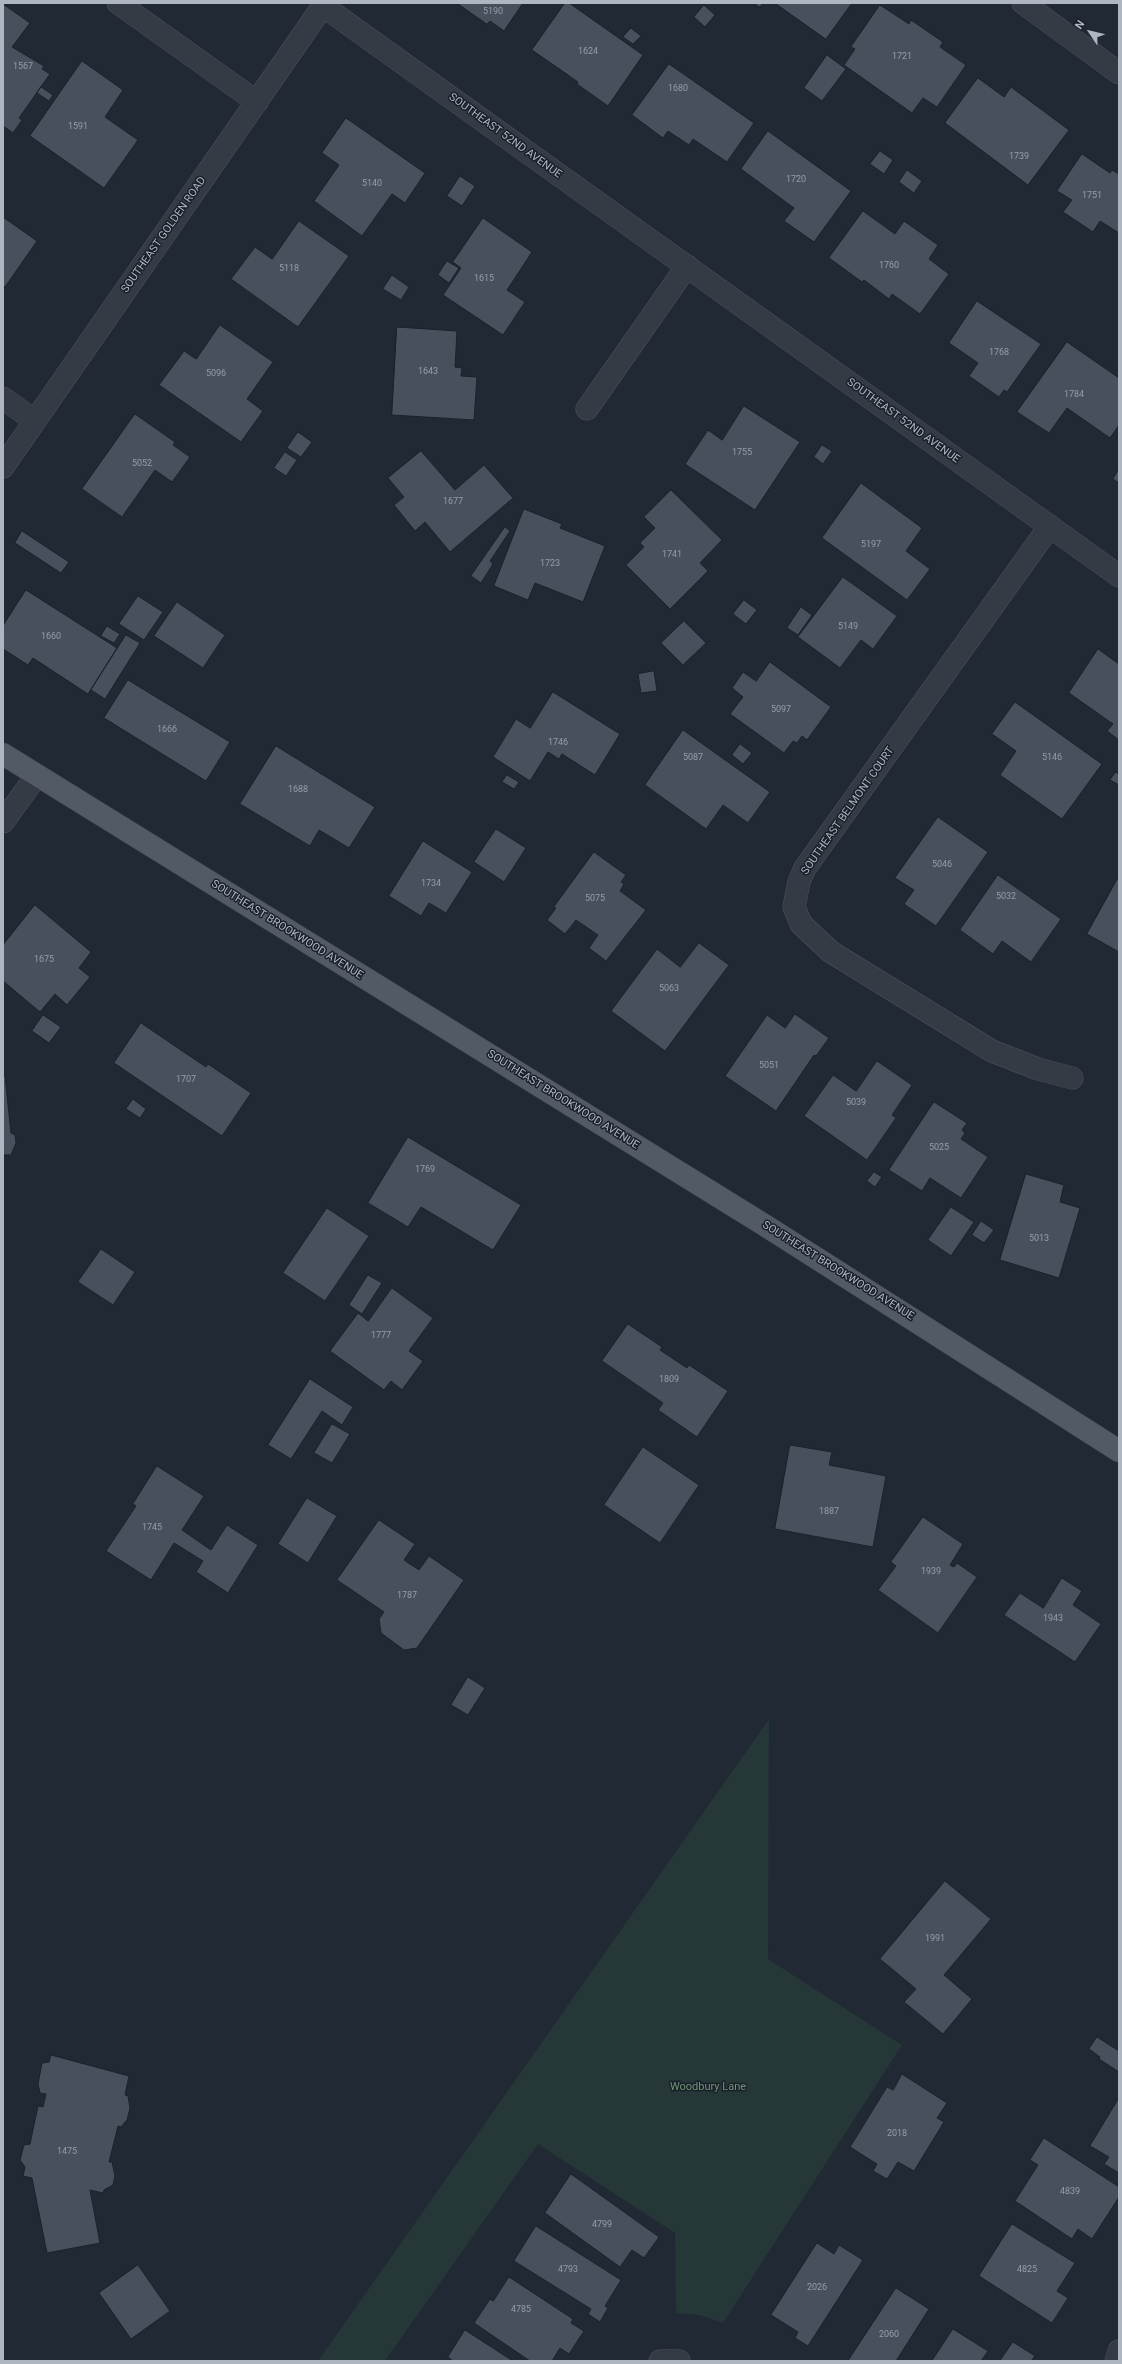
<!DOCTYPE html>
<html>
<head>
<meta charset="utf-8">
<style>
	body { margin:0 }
	#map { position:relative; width:1122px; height:2364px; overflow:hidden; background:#212934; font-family:Roboto,sans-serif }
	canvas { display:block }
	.frame { position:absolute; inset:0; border:4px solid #aeb6c2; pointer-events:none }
	.north { position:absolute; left:1070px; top:12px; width:40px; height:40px; -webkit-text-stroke:3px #192029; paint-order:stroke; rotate:305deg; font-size:11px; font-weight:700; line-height:16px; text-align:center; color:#aeb6c2 }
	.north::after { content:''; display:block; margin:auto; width:14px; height:18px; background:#aeb6c2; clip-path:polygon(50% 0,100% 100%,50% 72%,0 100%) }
</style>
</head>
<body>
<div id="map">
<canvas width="1122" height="2364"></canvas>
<div class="frame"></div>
<div class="north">N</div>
</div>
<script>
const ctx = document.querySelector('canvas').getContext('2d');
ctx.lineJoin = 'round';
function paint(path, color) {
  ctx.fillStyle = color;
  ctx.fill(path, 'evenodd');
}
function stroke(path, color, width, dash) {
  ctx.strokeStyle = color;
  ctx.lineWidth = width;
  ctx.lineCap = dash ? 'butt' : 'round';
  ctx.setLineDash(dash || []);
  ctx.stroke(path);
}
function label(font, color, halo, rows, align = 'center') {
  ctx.font = font + ' Roboto,sans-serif';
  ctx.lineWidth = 3;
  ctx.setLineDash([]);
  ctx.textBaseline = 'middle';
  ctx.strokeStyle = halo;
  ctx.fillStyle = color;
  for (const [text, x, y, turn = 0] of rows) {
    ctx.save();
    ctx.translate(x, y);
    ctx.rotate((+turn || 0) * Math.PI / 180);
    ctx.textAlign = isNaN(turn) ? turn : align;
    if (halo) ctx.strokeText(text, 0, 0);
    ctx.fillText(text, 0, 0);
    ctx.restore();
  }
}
paint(new Path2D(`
	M 769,1719 L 768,1959 L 902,2045 L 723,2323 L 700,2315 L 676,2313 L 675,2233 L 538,2144 L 385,2361 L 318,2361 Z`), '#253737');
const building = new Path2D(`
	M 457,3 L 523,3 L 504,31 L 490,21 L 487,24 Z
	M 565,3 L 569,3 L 643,55 L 608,106 L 577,84 L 578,82 L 532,50 Z
	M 754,3 L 763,3 L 760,7 Z
	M 775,3 L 852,3 L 826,39 Z
	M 3,4 L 30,23 L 12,47 L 44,66 L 42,69 L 50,74 L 19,118 L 22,120 L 13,133 L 3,126 Z
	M 704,5 L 715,15 L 705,27 L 694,17 Z
	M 880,5 L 909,24 L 911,20 L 943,42 L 940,47 L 966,65 L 937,107 L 923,98 L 912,113 L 844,65 L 855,49 L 851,47 Z
	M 631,28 L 641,36 L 633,44 L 623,37 Z
	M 827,55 L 846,69 L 822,101 L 804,88 Z
	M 82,61 L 123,90 L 105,117 L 138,140 L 104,188 L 30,136 Z
	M 669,64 L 754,123 L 727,162 L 693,139 L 689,145 L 668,131 L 663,138 L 632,115 Z
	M 978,78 L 1004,97 L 1011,87 L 1069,130 L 1028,185 L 945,123 Z
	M 41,87 L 53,95 L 49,101 L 37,93 Z
	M 346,118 L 425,173 L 405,203 L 392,194 L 362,236 L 314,201 L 339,165 L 322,153 Z
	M 768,131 L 851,191 L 814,242 L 784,221 L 794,208 L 741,169 Z
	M 880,151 L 893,160 L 884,174 L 870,164 Z
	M 1082,154 L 1110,173 L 1112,170 L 1119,174 L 1119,233 L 1100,221 L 1093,232 L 1063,212 L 1072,200 L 1057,191 Z
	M 907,170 L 922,181 L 914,193 L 899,182 Z
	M 460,176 L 475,186 L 462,206 L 447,196 Z
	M 863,211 L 895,234 L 904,221 L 938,245 L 929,259 L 949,274 L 920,314 L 892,294 L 889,299 L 864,280 L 862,282 L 829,258 Z
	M 3,217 L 37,241 L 5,287 L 3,286 Z
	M 483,218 L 532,252 L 507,290 L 525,302 L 503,335 L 443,295 L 461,268 L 453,262 Z
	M 299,221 L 349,256 L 298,327 L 231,279 L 255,247 L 272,259 Z
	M 447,261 L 459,268 L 449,283 L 438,275 Z
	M 392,275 L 409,287 L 401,300 L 383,289 Z
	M 977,301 L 1041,344 L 1007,392 L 1004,390 L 999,397 L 969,376 L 978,363 L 949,343 Z
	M 220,325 L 273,362 L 247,399 L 263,411 L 241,442 L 159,385 L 184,351 L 196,359 Z
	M 397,327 L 457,331 L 455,367 L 462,368 L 461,376 L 477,377 L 474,420 L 392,415 Z
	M 1067,342 L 1119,378 L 1119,425 L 1110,438 L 1067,408 L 1049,433 L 1017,412 Z
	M 744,406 L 800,442 L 755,510 L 685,464 L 708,430 L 722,440 Z
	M 135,414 L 175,442 L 173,445 L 190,457 L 172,482 L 155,470 L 122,517 L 82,489 Z
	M 298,432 L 312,442 L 301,457 L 287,448 Z
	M 822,445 L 832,451 L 823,464 L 814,457 Z
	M 421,451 L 455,490 L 484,465 L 513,498 L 450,552 L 425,522 L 415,531 L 394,505 L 404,497 L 388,478 Z
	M 285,452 L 297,460 L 286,476 L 274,468 Z
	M 1119,469 L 1119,483 L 1113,479 Z
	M 861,483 L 922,528 L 906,551 L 930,569 L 907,600 L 822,538 Z
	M 671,490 L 722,540 L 700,563 L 708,571 L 670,609 L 626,565 L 644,547 L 640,543 L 655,528 L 644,517 Z
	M 524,509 L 562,524 L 560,528 L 605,546 L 583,602 L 535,583 L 528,600 L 494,586 Z
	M 505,527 L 510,531 L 490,561 L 493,564 L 481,583 L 471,576 Z
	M 22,531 L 69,562 L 61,573 L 15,543 Z
	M 843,577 L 897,616 L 873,649 L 861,640 L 840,668 L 798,637 Z
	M 26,590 L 117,648 L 88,694 L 33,658 L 28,665 L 3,649 L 3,626 Z
	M 138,596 L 163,612 L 144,640 L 119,624 Z
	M 744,600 L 757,610 L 746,624 L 733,614 Z
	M 177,602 L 225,635 L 203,668 L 154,636 Z
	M 801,607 L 812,615 L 798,635 L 787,628 Z
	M 684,621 L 706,643 L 683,665 L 661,643 Z
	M 107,626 L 120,634 L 114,643 L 101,636 Z
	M 126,635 L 140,643 L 105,699 L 91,690 Z
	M 1098,649 L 1119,664 L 1119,740 L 1107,731 L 1113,724 L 1069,693 Z
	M 770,662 L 831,707 L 807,740 L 802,736 L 797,743 L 793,741 L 784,753 L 730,714 L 743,697 L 732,688 L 743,672 L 756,681 Z
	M 654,671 L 657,691 L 641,693 L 638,674 Z
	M 128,680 L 230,742 L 206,781 L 104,718 Z
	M 553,692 L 620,734 L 595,775 L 562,754 L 559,759 L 548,752 L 530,781 L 493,757 L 516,719 L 530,728 Z
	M 1015,702 L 1102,764 L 1062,819 L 1000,775 L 1016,751 L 992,734 Z
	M 683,730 L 770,792 L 748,823 L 723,805 L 706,829 L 645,785 Z
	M 740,744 L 752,753 L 743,764 L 732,755 Z
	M 276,746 L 375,807 L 349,848 L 319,830 L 310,846 L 240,804 Z
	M 1116,772 L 1119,774 L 1119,785 L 1110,780 Z
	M 507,775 L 519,782 L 514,789 L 502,782 Z
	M 938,817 L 988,852 L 936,926 L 904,904 L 914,890 L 895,878 Z
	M 496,829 L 526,848 L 504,882 L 474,862 Z
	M 423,841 L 472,872 L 446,913 L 429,903 L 421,916 L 389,896 Z
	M 594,852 L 626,875 L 621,882 L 624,884 L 620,891 L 646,910 L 606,961 L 589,948 L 598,935 L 576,920 L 565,934 L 547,920 L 556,908 L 554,907 Z
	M 998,875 L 1061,919 L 1031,962 L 1002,941 L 993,954 L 960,930 Z
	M 1118,878 L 1119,879 L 1119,952 L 1087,934 Z
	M 35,905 L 91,952 L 79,968 L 90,977 L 67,1005 L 55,994 L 40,1012 L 3,981 L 3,945 Z
	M 699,943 L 729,965 L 665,1051 L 611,1011 L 657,949 L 680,967 Z
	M 795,1014 L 829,1038 L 816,1056 L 814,1055 L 776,1111 L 725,1076 L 767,1015 L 785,1028 Z
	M 43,1015 L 61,1027 L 49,1043 L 32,1031 Z
	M 141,1023 L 206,1067 L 208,1064 L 251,1093 L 222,1136 L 114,1063 Z
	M 877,1061 L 912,1085 L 892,1115 L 896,1118 L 867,1160 L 804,1116 L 833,1075 L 856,1091 Z
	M 3,1076 L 5,1076 L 11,1133 L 15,1135 L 16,1143 L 11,1155 L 4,1155 Z
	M 133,1099 L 146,1109 L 140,1118 L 126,1109 Z
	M 934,1102 L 967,1123 L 962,1130 L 965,1133 L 961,1139 L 988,1157 L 961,1198 L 930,1178 L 922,1191 L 889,1170 Z
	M 408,1137 L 521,1205 L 493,1250 L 421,1207 L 408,1227 L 368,1203 Z
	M 874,1172 L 882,1177 L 875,1187 L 867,1181 Z
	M 1026,1174 L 1064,1185 L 1060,1202 L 1080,1208 L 1059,1278 L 1000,1260 Z
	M 951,1207 L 974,1222 L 951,1256 L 928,1240 Z
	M 327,1208 L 369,1236 L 325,1301 L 283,1273 Z
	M 981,1221 L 994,1230 L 984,1243 L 972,1235 Z
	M 101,1249 L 135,1272 L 113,1305 L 78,1282 Z
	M 368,1275 L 382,1283 L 362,1314 L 349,1305 Z
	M 392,1288 L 433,1318 L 409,1351 L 423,1361 L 402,1390 L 391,1381 L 384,1390 L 330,1351 L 358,1313 L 368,1321 Z
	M 628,1324 L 662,1347 L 660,1350 L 687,1368 L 689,1365 L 728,1391 L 697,1437 L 658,1410 L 663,1403 L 602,1361 Z
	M 310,1379 L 353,1407 L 342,1425 L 322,1411 L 291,1459 L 268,1445 Z
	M 332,1424 L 350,1434 L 332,1463 L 314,1453 Z
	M 790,1445 L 832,1452 L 829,1465 L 886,1476 L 873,1547 L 775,1529 Z
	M 643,1447 L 699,1485 L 660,1543 L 604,1505 Z
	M 157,1466 L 204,1496 L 182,1530 L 211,1550 L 227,1525 L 258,1545 L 228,1593 L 196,1572 L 203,1561 L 174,1543 L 151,1580 L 106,1551 L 136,1506 L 133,1504 Z
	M 307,1498 L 337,1516 L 308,1563 L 278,1544 Z
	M 923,1517 L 963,1544 L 950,1565 L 954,1567 L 957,1563 L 977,1577 L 938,1633 L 878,1590 L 896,1566 L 891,1562 Z
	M 379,1520 L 415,1544 L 404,1560 L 419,1570 L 429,1556 L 464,1580 L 417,1648 L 404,1650 L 381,1633 L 379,1619 L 384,1612 L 337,1580 Z
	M 1062,1578 L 1082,1591 L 1073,1605 L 1101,1624 L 1075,1662 L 1004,1615 L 1020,1593 L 1043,1608 Z
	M 468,1677 L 485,1688 L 468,1715 L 451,1705 Z
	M 945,1881 L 991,1919 L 944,1975 L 972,1999 L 943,2034 L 904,2002 L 916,1989 L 880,1959 Z
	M 1097,2037 L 1119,2051 L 1119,2072 L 1099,2059 L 1100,2057 L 1089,2049 Z
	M 51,2055 L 129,2076 L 125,2095 L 128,2096 L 130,2108 L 127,2120 L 121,2127 L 118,2126 L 109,2162 L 112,2162 L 115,2176 L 113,2185 L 104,2190 L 103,2193 L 90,2190 L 100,2243 L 47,2253 L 32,2178 L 23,2176 L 25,2167 L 20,2160 L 24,2145 L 30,2144 L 38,2106 L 43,2107 L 46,2094 L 40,2093 L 38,2084 L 42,2063 L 49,2062 Z
	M 902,2074 L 947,2103 L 937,2118 L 944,2122 L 914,2171 L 898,2162 L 887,2179 L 873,2171 L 877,2164 L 850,2147 L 887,2087 L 893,2090 Z
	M 1119,2098 L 1119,2173 L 1104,2164 L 1109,2157 L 1090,2146 Z
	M 1044,2138 L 1119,2187 L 1119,2197 L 1092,2239 L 1078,2229 L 1072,2239 L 1015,2201 L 1038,2165 L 1030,2160 Z
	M 571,2174 L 659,2237 L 644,2258 L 632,2250 L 620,2267 L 545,2213 Z
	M 1012,2224 L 1075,2263 L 1057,2291 L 1068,2298 L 1052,2323 L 979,2276 Z
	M 536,2226 L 621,2280 L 605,2306 L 608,2308 L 600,2322 L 588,2314 L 591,2309 L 514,2261 Z
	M 817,2243 L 834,2254 L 839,2245 L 863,2260 L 808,2346 L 795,2338 L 798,2332 L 771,2315 Z
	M 138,2265 L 170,2311 L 131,2339 L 99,2293 Z
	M 509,2277 L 573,2319 L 571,2323 L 584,2331 L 569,2354 L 560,2348 L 552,2361 L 530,2361 L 474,2323 L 490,2299 L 493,2301 Z
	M 896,2288 L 929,2309 L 896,2361 L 848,2361 Z
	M 953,2329 L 988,2351 L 981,2361 L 932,2361 Z
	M 465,2330 L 513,2361 L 453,2361 L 448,2357 Z
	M 1013,2342 L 1035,2356 L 1031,2361 L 1000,2361 Z`);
paint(building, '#47515d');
stroke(building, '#1b222b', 1);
const minor = new Path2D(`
	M 118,3 L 257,102
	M 1023,3 L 1119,73
	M 323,6 L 1119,576
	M 3,398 L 35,421
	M 587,409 L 687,266
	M 3,467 L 325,3
	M 1050,526 L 805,868 L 799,882 L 794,907 L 801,924 L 831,952 L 992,1051 L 1038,1069 L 1072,1078
	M 3,822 L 37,775
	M 660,2361 L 679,2361
	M 1116,2361 L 1119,2351`);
const major = new Path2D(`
	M 3,754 L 766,1226 L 1119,1451`);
stroke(minor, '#4e5660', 23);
stroke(major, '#3d444e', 23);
stroke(minor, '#343b45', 22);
stroke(major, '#525a65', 22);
label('9px', '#949da9', null, [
	["5190",493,12],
	["1624",588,52],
	["1721",902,57],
	["1567",23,67],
	["1680",678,89],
	["1591",78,127],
	["1739",1019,157],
	["1720",796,180],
	["5140",372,184],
	["1751",1092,196],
	["1760",889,266],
	["5118",289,269],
	["1615",484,279],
	["1768",999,353],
	["1643",428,372],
	["5096",216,374],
	["1784",1074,395],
	["1755",742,453],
	["5052",142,464],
	["1677",453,502],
	["5197",871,545],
	["1741",672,555],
	["1723",550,564],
	["5149",848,627],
	["1660",51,637],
	["5097",781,710],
	["1666",167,730],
	["1746",558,743],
	["5087",693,758],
	["5146",1052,758],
	["1688",298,790],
	["5046",942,865],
	["1734",431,884],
	["5032",1006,897],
	["5075",595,899],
	["1675",44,960],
	["5063",669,989],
	["5051",769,1066],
	["1707",186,1080],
	["5039",856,1103],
	["5025",939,1148],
	["1769",425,1170],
	["5013",1039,1239],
	["1777",381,1336],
	["1809",669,1380],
	["1887",829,1512],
	["1745",152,1528],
	["1939",931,1572],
	["1787",407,1596],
	["1943",1053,1619],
	["1991",935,1939],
	["2018",897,2134],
	["1475",67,2152],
	["4839",1070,2192],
	["4799",602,2225],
	["4793",568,2270],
	["4825",1027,2270],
	["2026",817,2288],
	["4785",521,2310],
	["2060",889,2335]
]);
label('11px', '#aeb6c2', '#192029', [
	["SOUTHEAST 52ND AVENUE",505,136,36],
	["SOUTHEAST GOLDEN ROAD",164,235,-55],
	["SOUTHEAST 52ND AVENUE",903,421,36],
	["SOUTHEAST BELMONT COURT",848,811,-55],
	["SOUTHEAST BROOKWOOD AVENUE",287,930,32],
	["SOUTHEAST BROOKWOOD AVENUE",563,1100,32],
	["SOUTHEAST BROOKWOOD AVENUE",838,1271,32]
]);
label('11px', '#709576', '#192029', [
	["Woodbury Lane",708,2087]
]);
</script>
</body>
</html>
